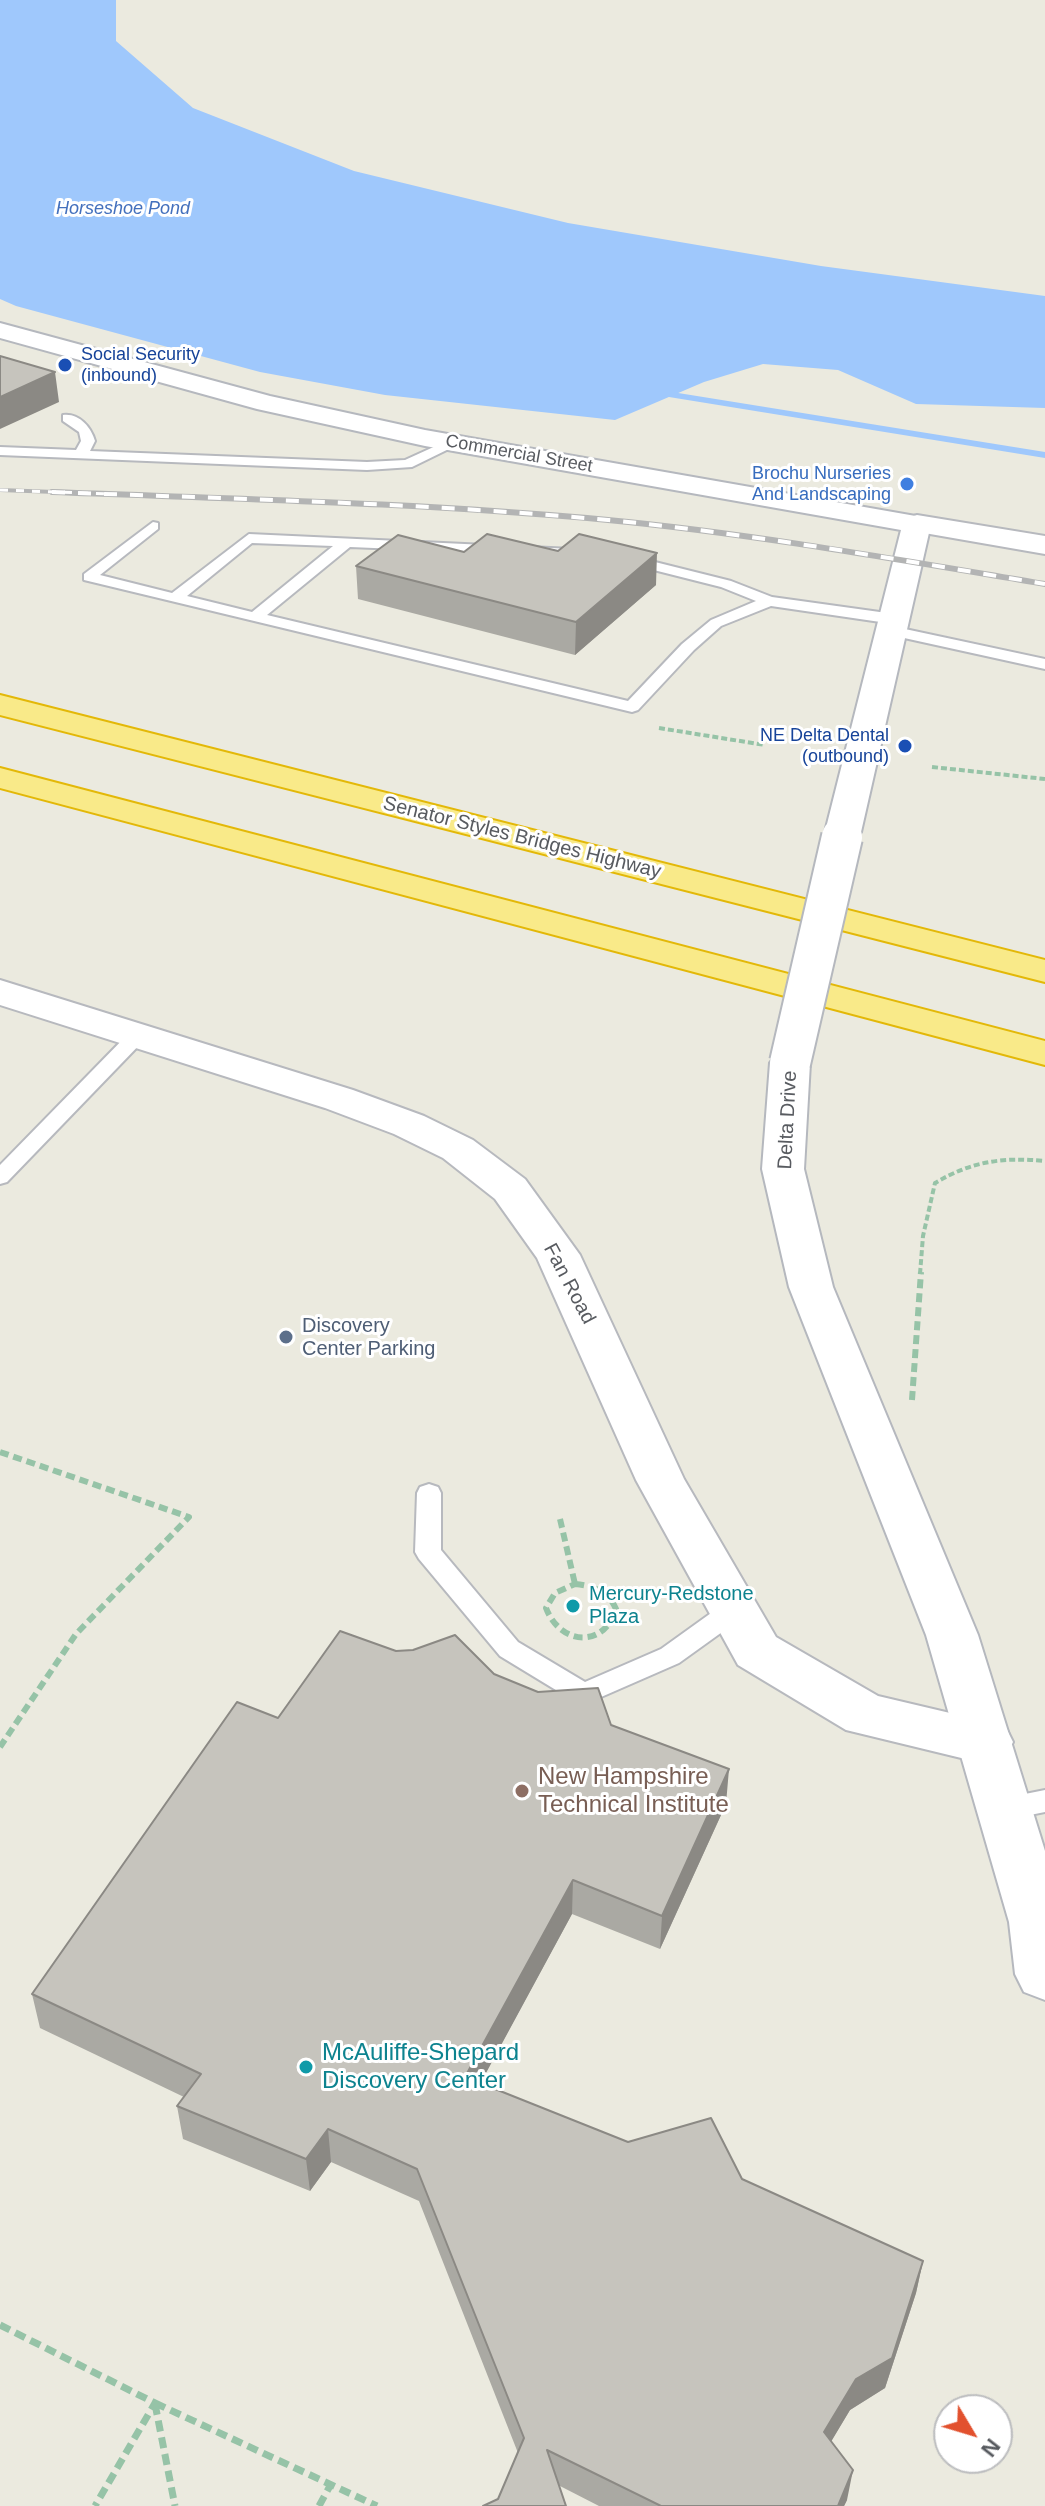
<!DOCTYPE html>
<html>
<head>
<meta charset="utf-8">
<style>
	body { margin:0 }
	#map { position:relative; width:1045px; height:2506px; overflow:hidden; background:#ebeadf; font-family:Helvetica,sans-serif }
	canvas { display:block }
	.north { position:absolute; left:933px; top:2394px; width:80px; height:80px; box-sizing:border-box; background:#fff; border:2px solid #bcbdbf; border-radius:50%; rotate:128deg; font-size:22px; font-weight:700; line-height:32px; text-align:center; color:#585b60 }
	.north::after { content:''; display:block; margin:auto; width:28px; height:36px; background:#e2512e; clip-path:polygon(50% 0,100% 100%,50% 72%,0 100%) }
</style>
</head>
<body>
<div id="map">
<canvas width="1045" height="2506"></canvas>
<div class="north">N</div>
</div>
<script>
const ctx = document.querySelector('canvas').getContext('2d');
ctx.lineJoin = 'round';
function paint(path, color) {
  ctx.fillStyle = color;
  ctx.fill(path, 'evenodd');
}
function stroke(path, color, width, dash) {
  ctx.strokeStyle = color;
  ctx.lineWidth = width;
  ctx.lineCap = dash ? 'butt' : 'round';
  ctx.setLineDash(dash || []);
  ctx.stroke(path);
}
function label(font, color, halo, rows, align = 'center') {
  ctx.font = font + ' Helvetica,sans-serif';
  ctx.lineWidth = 6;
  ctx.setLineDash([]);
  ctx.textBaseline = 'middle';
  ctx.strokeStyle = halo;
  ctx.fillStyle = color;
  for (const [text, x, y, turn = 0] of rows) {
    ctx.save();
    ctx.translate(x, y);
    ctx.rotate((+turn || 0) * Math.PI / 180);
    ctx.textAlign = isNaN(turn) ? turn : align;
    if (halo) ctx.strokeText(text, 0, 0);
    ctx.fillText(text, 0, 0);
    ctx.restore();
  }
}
paint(new Path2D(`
	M 0,0 L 116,0 L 116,41 L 193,108 L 354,171 L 568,223 L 821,266 L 1045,296 L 1045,408 L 916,404 L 838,370 L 763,364 L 704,382 L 615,420 L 385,395 L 260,372 L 16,306 L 0,299 Z`), '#9fc8fc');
paint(new Path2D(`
	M 672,392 L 1045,452 L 1045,458 L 669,397 L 669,393 Z`), '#9fc8fc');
const lane = new Path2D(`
	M 63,415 C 79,413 91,427 95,441 L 90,451 L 367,462 L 405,460 L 449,440 L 461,443 L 412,467 L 367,470 L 0,455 L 0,447 L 76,450 L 81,441 L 79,432 L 63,421 Z
	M 153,522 L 158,523 L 158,529 L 100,575 L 172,593 L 249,534 L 594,550 L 594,556 L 589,557 L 350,547 L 267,615 L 628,701 L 682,644 L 711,620 L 756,601 L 721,587 L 626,563 L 626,557 L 631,556 L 731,581 L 772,597 L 894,614 L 902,619 L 894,624 L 771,606 L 721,626 L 694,650 L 638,710 L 632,712 L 84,580 L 84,574 ZM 252,543 L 333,546 L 252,612 L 187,596 Z
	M 891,626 L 1045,659 L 1045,669 L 886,634 L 883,631 Z
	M 139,1028 L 146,1030 L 149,1034 L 146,1038 L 7,1182 L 0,1184 L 0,1165 L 132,1030 Z
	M 429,1484 L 438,1487 L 441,1493 L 441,1550 L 518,1642 L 585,1682 L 661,1649 L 725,1603 L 734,1600 L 743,1603 L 747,1610 L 743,1617 L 679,1663 L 592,1701 L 583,1705 L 574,1701 L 500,1656 L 419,1559 L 415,1552 L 417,1493 L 420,1487 Z
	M 1045,1790 L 1045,1812 L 1005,1820 L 995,1816 L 991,1808 L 995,1800 Z`);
const street = new Path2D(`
	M 917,515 L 1045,536 L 1045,554 L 907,530 L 903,524 L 907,518 Z
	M 0,980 L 353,1090 L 424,1116 L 473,1140 L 525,1179 L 580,1255 L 684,1479 L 776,1637 L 878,1696 L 1005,1726 L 1013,1742 L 1005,1758 L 986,1764 L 846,1730 L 738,1665 L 636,1480 L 537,1258 L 495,1199 L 443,1158 L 394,1134 L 325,1108 L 0,1005 Z`);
const secondary = new Path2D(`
	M 0,323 L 270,396 L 425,430 L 927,518 L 931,524 L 861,832 L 855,839 L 843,843 L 831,839 L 825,832 L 901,530 L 425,446 L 257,409 L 0,338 Z
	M 790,1051 L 804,1055 L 810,1063 L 804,1169 L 833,1287 L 978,1635 L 1045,1851 L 1045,2000 L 1024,1992 L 1015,1974 L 1009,1922 L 926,1635 L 789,1287 L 762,1169 L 770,1063 L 776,1055 Z`);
const highway = new Path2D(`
	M 0,695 L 1045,960 L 1045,982 L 0,715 Z
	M 0,768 L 1045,1041 L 1045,1065 L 0,788 Z`);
stroke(lane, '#b7b9be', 4);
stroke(street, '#b7b9be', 4);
stroke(secondary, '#b5b8be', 4);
stroke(highway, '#e3b808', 4);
stroke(new Path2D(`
	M 659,728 L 765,745
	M 932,767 L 1045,779
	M 920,1274 L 923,1236 L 935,1183 C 972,1161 1003,1157 1045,1161`), '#96c3a7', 4, [6, 3]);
stroke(new Path2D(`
	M 912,1400 L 921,1272
	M 0,1452 L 189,1517 L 76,1634 L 0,1747
	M 560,1519 L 575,1584
	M 575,1584 C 594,1586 608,1591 616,1609 C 604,1649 560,1645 546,1608 L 555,1593 Z`), '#96c3a7', 6, [9, 5]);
stroke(new Path2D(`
	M 0,2325 L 155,2403 L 95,2506
	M 155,2403 L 377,2506
	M 155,2404 L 175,2506
	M 319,2506 L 331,2484`), '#96c3a7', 7, [11, 6]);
paint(lane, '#fff');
paint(street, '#fff');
paint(secondary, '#fff');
paint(highway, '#f9ea89');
const railFar1 = new Path2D(`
	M 0,490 L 111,494`);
const rail = new Path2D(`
	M 52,492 C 238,499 423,503 608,520 C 755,534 900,560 1045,584`);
stroke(railFar1, '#b3b4b4', 4);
stroke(rail, '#b3b4b4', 6);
stroke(railFar1, '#fff', 3, [8]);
stroke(rail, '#fff', 4, [13]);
const secondaryBridgeFar1 = new Path2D(`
	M 841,839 L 843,832`);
const secondaryBridge = new Path2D(`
	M 790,1063 L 842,837`);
stroke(secondaryBridgeFar1, '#b5b8be', 34, []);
stroke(secondaryBridge, '#b5b8be', 44, []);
stroke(secondaryBridgeFar1, '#fff', 31);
stroke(secondaryBridge, '#fff', 40);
paint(new Path2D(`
	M 464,552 L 656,585 L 575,655 L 358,599 L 356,566 Z
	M 396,1651 L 494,1674 L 611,1725 L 726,1804 L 660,1949 L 572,1914 L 480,2083 L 628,2142 L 742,2179 L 923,2261 L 916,2293 L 885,2388 L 850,2410 L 831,2441 L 847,2500 L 844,2506 L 599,2506 L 560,2486 L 498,2499 L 518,2453 L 419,2201 L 331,2162 L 310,2191 L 183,2139 L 177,2106 L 184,2097 L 40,2028 L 32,1994 L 278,1718 Z`), '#aaa9a3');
paint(new Path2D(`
	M 55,372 L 59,402 L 0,429 L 0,397 Z
	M 657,553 L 656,585 L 575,655 L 576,622 Z
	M 729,1769 L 726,1804 L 660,1949 L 662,1916 Z
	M 573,1880 L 572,1914 L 466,2110 L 465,2077 Z
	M 328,2129 L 331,2162 L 310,2191 L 306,2159 Z
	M 923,2261 L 916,2293 L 885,2388 L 850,2410 L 819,2462 L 824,2432 Z
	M 853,2470 L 847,2500 L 844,2506 L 838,2506 Z`), '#8b8984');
const building = new Path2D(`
	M 0,356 L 55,372 L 0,397 Z
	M 487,534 L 558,551 L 579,534 L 657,553 L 576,622 L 356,566 L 398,535 L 464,552 Z
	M 340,1631 L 396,1651 L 413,1650 L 455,1635 L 494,1674 L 538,1692 L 598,1688 L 611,1725 L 729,1769 L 662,1916 L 573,1880 L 465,2077 L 628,2142 L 711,2118 L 742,2179 L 923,2261 L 892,2358 L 856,2379 L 824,2432 L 853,2470 L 838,2506 L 661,2506 L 547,2450 L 566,2506 L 483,2506 L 498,2499 L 524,2438 L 417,2169 L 328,2129 L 306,2159 L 177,2106 L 201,2074 L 32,1994 L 237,1702 L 278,1718 Z`);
paint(building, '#c6c4bd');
stroke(building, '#8b8984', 2);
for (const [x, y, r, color] of [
	[65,365,8,"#1a4fb4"],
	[907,484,8,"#3f7fe0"],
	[905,746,8,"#1a4fb4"],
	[286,1337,8,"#5c6f8a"],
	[573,1606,8,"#0f9aa8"],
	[522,1791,8,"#8d6e63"],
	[306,2067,8,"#0f9aa8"]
]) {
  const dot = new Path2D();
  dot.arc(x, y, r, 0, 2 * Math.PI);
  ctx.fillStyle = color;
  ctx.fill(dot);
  stroke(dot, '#fff', 3);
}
label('italic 18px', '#4370bd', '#fff', [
	["Horseshoe Pond",123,209]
]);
label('18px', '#164399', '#fff', [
	["Social Security",81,355],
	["(inbound)",81,376],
	["NE Delta Dental",889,736,"right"],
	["(outbound)",889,757,"right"]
], 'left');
label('18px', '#585b60', '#fff', [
	["Commercial Street",519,454,10]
]);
label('18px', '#366cbe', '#fff', [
	["Brochu Nurseries",891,474],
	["And Landscaping",891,495]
], 'right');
label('20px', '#585b60', '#fff', [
	["Senator Styles Bridges Highway",522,838,14],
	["Delta Drive",788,1120,-87],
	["Fan Road",569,1284,62]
]);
label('20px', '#4e5e75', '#fff', [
	["Discovery",302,1326],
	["Center Parking",302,1349]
], 'left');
label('20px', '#0d838f', '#fff', [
	["Mercury-Redstone",589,1594],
	["Plaza",589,1617]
], 'left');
label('24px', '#785e54', '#fff', [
	["New Hampshire",538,1777],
	["Technical Institute",538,1805]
], 'left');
label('24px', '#0d838f', '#fff', [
	["McAuliffe-Shepard",322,2053],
	["Discovery Center",322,2081]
], 'left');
</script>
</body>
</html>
